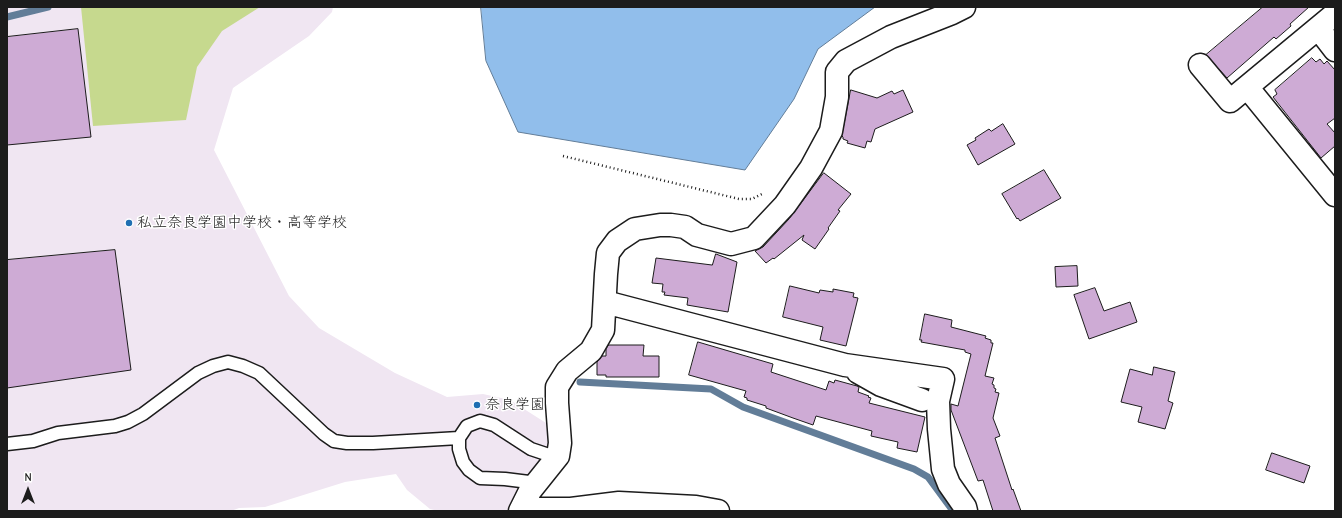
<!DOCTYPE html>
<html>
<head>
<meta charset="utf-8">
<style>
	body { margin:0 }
	#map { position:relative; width:1342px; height:518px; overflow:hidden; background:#fff; font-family:"Comic Neue",sans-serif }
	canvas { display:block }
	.frame { position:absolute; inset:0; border:8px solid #1c1c1c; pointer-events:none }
	.north { position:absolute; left:8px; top:470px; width:40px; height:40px; -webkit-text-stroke:3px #fff; paint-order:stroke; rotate:0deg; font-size:11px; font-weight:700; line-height:16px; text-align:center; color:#1c1c1c }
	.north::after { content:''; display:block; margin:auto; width:14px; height:18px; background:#1c1c1c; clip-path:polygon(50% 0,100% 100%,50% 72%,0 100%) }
</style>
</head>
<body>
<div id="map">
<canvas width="1342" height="518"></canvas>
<div class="frame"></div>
<div class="north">N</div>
</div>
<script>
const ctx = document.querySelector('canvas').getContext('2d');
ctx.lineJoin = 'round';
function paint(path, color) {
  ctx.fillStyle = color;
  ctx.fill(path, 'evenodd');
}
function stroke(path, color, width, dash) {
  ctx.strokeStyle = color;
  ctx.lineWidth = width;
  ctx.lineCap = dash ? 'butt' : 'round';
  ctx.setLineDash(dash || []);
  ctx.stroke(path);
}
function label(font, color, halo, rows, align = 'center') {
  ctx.font = font + ' "Comic Neue","Klee One",sans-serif';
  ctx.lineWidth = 3;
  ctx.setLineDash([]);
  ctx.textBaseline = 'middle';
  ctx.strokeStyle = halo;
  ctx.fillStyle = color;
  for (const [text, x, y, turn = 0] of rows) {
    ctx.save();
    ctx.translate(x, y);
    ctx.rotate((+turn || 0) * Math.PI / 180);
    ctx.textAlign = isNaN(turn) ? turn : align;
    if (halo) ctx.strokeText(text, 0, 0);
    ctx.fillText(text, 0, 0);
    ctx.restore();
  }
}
paint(new Path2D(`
	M 7,7 L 333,7 L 332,12 L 309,36 L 233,88 L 214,150 L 289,296 L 319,328 L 395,373 L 447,397 L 483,394 L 510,400 L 546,423 L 548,445 L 538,466 L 511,511 L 438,511 L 430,509 L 407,490 L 396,474 L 345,482 L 265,507 L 239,508 L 231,511 L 7,511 Z`), '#f0e6f2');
paint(new Path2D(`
	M 81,7 L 260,7 L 222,31 L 197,67 L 186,120 L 93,126 Z`), '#c6d98e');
const water = new Path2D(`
	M 481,7 L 875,7 L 818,49 L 794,99 L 745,170 L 518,132 L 486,61 Z`);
paint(water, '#91beeb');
stroke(water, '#627d98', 1);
stroke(new Path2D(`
	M 7,17 L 48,7
	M 580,382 L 711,389 L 743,407 L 914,469 L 928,477 L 953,511`), '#627d98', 7);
const building = new Path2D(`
	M 1263,7 L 1309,7 L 1290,24 L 1291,26 L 1276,39 L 1274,37 L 1227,78 L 1206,55 Z
	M 78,29 L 91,137 L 7,145 L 7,37 Z
	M 1312,58 L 1316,62 L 1320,59 L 1324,64 L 1327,61 L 1335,70 L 1335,118 L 1327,124 L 1335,133 L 1335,146 L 1321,158 L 1273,97 L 1277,94 L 1275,90 Z
	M 851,90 L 877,98 L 892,91 L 894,94 L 903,90 L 913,112 L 875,129 L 871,142 L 867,141 L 865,148 L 847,143 L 848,141 L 843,139 L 843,137 L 842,136 Z
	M 1003,124 L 1015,144 L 978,165 L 967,145 L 976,140 L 975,138 L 989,129 L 991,131 Z
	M 1044,170 L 1061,198 L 1020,221 L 1018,218 L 1017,219 L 1002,194 Z
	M 824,173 L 851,194 L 838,210 L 840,211 L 828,228 L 829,229 L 815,249 L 802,240 L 804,235 L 774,259 L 773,258 L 766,263 L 755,251 L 763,247 L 789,219 Z
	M 115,250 L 131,370 L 7,388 L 7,260 Z
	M 716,254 L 737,262 L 728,312 L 687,305 L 688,298 L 664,295 L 665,292 L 662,292 L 663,284 L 652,283 L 656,258 L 712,265 Z
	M 1077,266 L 1078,286 L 1056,287 L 1055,267 Z
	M 790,286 L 819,293 L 820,290 L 833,292 L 833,289 L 854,293 L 853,297 L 858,298 L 846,346 L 820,340 L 823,327 L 783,317 Z
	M 1095,288 L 1104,311 L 1130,302 L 1137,322 L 1089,339 L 1074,295 Z
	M 925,314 L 952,320 L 951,327 L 986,336 L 985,338 L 991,340 L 991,343 L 993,343 L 985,376 L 994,378 L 992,384 L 994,385 L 994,388 L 996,389 L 995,392 L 999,393 L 993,418 L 1000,436 L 995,438 L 1012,490 L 1013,489 L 1021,511 L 993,511 L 983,480 L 978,481 L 951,410 L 951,404 L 958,406 L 971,354 L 965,352 L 965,350 L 921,342 L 922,340 L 920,340 Z
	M 698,342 L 773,364 L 771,372 L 826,390 L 829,381 L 834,383 L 835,380 L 857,386 L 859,387 L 858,392 L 869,396 L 868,397 L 871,398 L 869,403 L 925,417 L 917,452 L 897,448 L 898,442 L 871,436 L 872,431 L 816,416 L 813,425 L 793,418 L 766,408 L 766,406 L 747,400 L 747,398 L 744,397 L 746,391 L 689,375 Z
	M 609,345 L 644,345 L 643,356 L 659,356 L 659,377 L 606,377 L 606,375 L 597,375 L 597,362 L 602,356 L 606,356 L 606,349 Z
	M 1154,367 L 1175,372 L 1168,401 L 1173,403 L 1165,429 L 1138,422 L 1142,407 L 1121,402 L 1130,369 L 1152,375 Z
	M 1272,453 L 1310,466 L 1304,483 L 1266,470 Z`);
paint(building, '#ceabd5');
stroke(building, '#1c1c1c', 1);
const lane = new Path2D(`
	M 7,444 L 33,441 L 58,433 L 115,426 L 128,422 L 143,414 L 198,373 L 213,366 L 228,362 L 243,366 L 259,373 L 324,434 L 334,441 L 347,443 L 373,443 L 459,438
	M 537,483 L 505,479 L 480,478 L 469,470 L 463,462 L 459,449 L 459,438 L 467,426 L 480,421 L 494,425 L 531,449 L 549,455 L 558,456`);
const street = new Path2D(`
	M 1318,28 L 1335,50
	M 1200,65 L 1230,101 L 1335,14
	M 1247,87 L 1335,195
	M 605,302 L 845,365 L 943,379 L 938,401 L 939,429 L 943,469 L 949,484 L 965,507 L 966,511
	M 858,372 L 881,385 L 922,400
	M 521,509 L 571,509 L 619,503 L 696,507 L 718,511
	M 520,511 L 530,491 L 558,456 L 560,443 L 557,403 L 557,387 L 567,371 L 591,351 L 603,330 L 606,274 L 608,253 L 617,241 L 635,229 L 660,225 L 671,225 L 685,227 L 697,235 L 731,244 L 754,238 L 785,205 L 811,168 L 831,131 L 837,97 L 837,72 L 846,61 L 891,37 L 952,13 L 964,7`);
stroke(lane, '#1c1c1c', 15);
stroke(street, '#1c1c1c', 25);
stroke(new Path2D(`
	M 563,156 L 739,199 L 752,199 L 764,193`), '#1c1c1c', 2.5, [1, 3]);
stroke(lane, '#fff', 12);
stroke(street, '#fff', 22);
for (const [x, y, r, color] of [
	[129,223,4,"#1f6fb2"],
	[477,405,4,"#1f6fb2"]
]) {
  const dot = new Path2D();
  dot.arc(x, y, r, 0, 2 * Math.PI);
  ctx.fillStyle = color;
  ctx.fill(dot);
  stroke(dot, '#fff', 1.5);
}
label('15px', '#1c1c1c', '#fff', [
	["私立奈良学園中学校・高等学校",137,223],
	["奈良学園",485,405]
], 'left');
</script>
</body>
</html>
